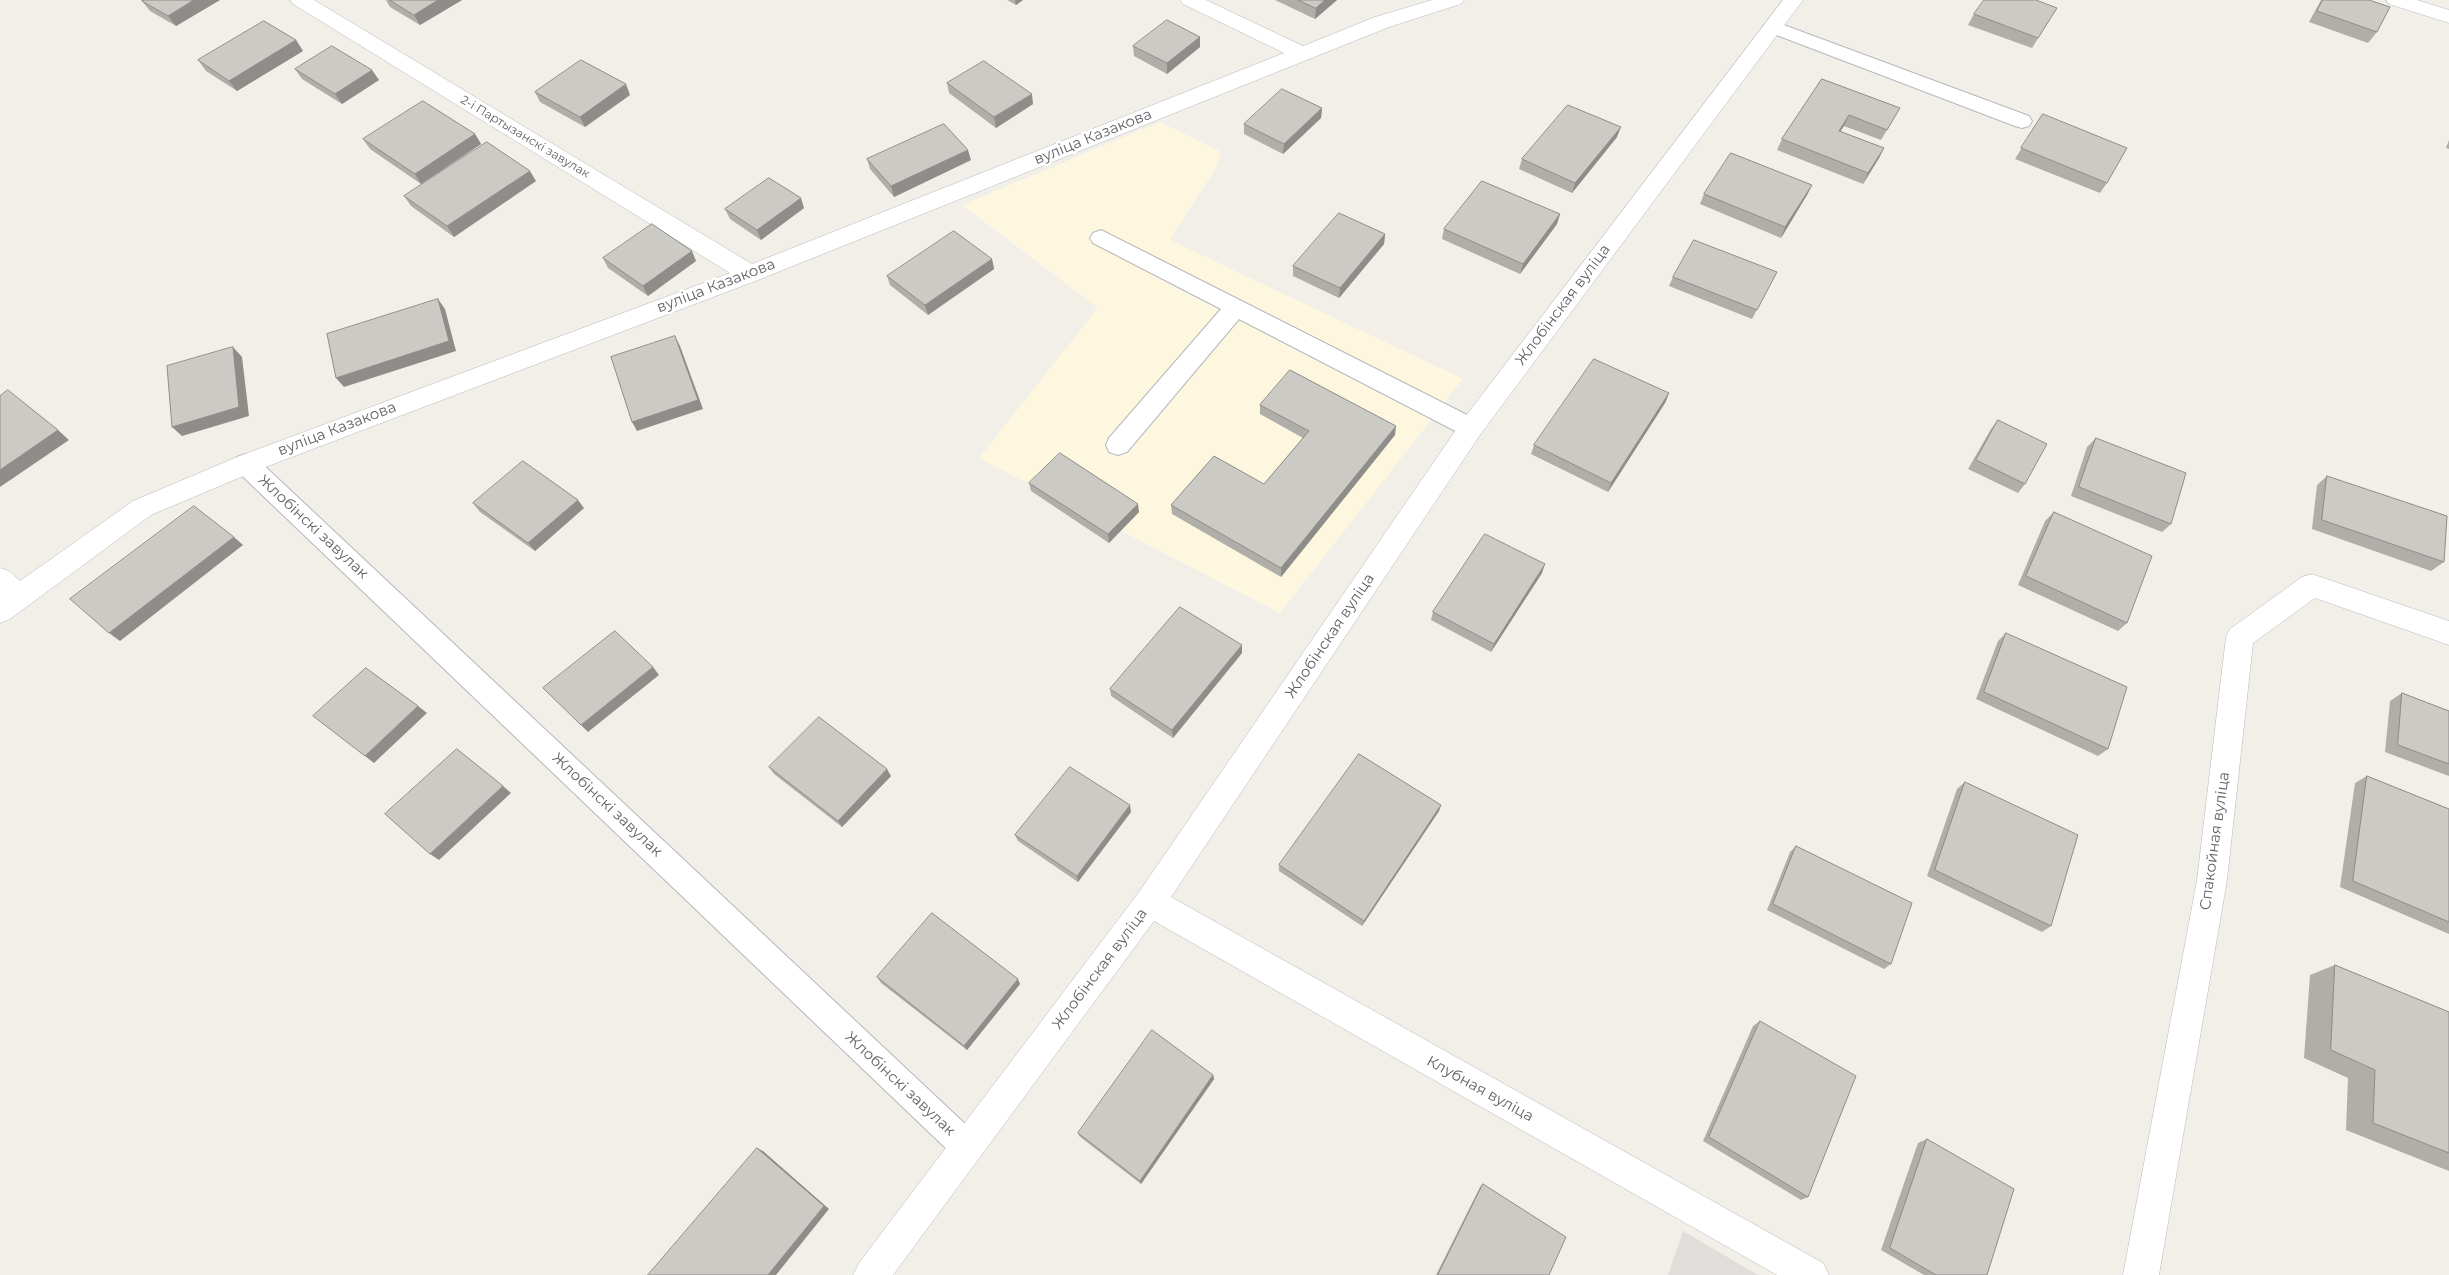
<!DOCTYPE html>
<html>
<head>
<meta charset="utf-8">
<style>
	body { margin:0 }
	canvas { display:block; background:#f1efe8 }
</style>
</head>
<body>
<canvas width="2449" height="1275"></canvas>
<script>
const ctx = document.querySelector('canvas').getContext('2d');
ctx.lineJoin = 'round';
function paint(path, color) {
  ctx.fillStyle = color;
  ctx.fill(path, 'evenodd');
}
function stroke(path, color, width, dash) {
  ctx.strokeStyle = color;
  ctx.lineWidth = width;
  ctx.lineCap = dash ? 'butt' : 'round';
  ctx.setLineDash(dash || []);
  ctx.stroke(path);
}
function label(font, color, halo, rows, align = 'center') {
  ctx.font = font + ' Montserrat,sans-serif';
  ctx.lineWidth = 5;
  ctx.setLineDash([]);
  ctx.textBaseline = 'middle';
  ctx.strokeStyle = halo;
  ctx.fillStyle = color;
  for (const [text, x, y, turn = 0] of rows) {
    ctx.save();
    ctx.translate(x, y);
    ctx.rotate((+turn || 0) * Math.PI / 180);
    ctx.textAlign = isNaN(turn) ? turn : align;
    if (halo) ctx.strokeText(text, 0, 0);
    ctx.fillText(text, 0, 0);
    ctx.restore();
  }
}
paint(new Path2D(`
	M 1160,122 L 1221,152 L 1217,166 L 1170,240 L 1463,379 L 1280,613 L 979,458 L 1098,308 L 962,205 Z`), '#fef7e0');
paint(new Path2D(`
	M 1683,1231 L 1758,1275 L 1668,1275 Z`), '#e0deda');
const service = new Path2D(`
	M 1773,21 L 2029,116 L 2032,121 L 2029,126 L 2022,128 L 2015,126 L 1766,31 L 1763,27 L 1766,23 Z
	M 1101,230 L 1479,421 L 1483,428 L 1479,435 L 1471,437 L 1463,435 L 1239,319 L 1127,452 L 1118,455 L 1109,452 L 1106,445 L 1109,438 L 1221,309 L 1093,243 L 1090,238 L 1093,233 Z
	M 246,454 L 255,457 L 978,1136 L 983,1147 L 978,1158 L 967,1163 L 956,1158 L 237,471 L 234,464 L 237,457 Z`);
const minor = new Path2D(`
	M 290,0 L 314,0 L 752,264 L 1284,53 L 1183,4 L 1180,0 L 1206,0 L 1303,46 L 1375,17 L 1432,0 L 1464,0 L 1461,4 L 1389,27 L 758,280 L 255,471 L 151,515 L 10,619 L 0,623 L 0,568 L 9,571 L 20,581 L 133,501 L 237,457 L 730,273 L 293,4 Z
	M 1783,0 L 1803,0 L 1480,435 L 1171,897 L 1823,1263 L 1829,1275 L 1777,1275 L 1154,921 L 893,1275 L 853,1275 L 859,1263 L 1139,892 L 1462,421 Z
	M 2386,0 L 2417,0 L 2449,10 L 2449,23 L 2389,4 Z
	M 2312,574 L 2449,621 L 2449,645 L 2315,598 L 2253,643 L 2227,880 L 2159,1275 L 2123,1275 L 2197,880 L 2226,637 L 2230,629 L 2302,577 Z`);
stroke(service, '#b5b8bc', 2);
stroke(minor, '#b5b8bc', 1);
paint(service, '#fff');
paint(minor, '#fff');
paint(new Path2D(`
	M 144,0 L 220,0 L 176,26 L 150,11 L 142,1 Z
	M 386,0 L 462,0 L 420,25 L 390,7 Z
	M 1007,0 L 1023,0 L 1016,5 Z
	M 1275,0 L 1337,0 L 1315,19 Z
	M 2321,0 L 2369,0 L 2377,32 L 2368,43 L 2309,22 Z
	M 2057,8 L 2032,48 L 1968,25 L 1974,14 Z
	M 1200,37 L 1200,47 L 1167,74 L 1134,56 L 1133,46 Z
	M 296,40 L 303,51 L 237,91 L 206,71 L 198,60 Z
	M 295,69 L 379,80 L 342,104 L 302,79 Z
	M 1822,79 L 1900,108 L 1881,140 L 1844,126 L 1840,131 L 1884,148 L 1879,158 L 1863,184 L 1777,150 L 1782,139 Z
	M 947,83 L 1033,104 L 996,128 L 949,93 Z
	M 535,92 L 630,95 L 585,127 L 540,102 Z
	M 1322,108 L 1321,118 L 1283,154 L 1244,134 L 1244,124 Z
	M 2043,114 L 2107,183 L 2100,193 L 2015,159 Z
	M 475,134 L 481,144 L 421,184 L 370,149 L 363,139 Z
	M 1617,137 L 1572,193 L 1519,169 L 1522,159 Z
	M 2449,140 L 2449,149 L 2446,148 Z
	M 867,159 L 971,160 L 894,197 L 870,169 Z
	M 536,181 L 454,237 L 411,206 L 404,196 Z
	M 1812,185 L 1807,195 L 1781,238 L 1700,204 L 1704,194 Z
	M 804,208 L 761,240 L 730,219 L 725,209 Z
	M 1560,214 L 1557,224 L 1520,274 L 1442,239 L 1444,229 Z
	M 1385,234 L 1384,244 L 1339,298 L 1293,276 L 1293,266 Z
	M 603,258 L 696,261 L 648,296 L 608,268 Z
	M 992,259 L 994,269 L 928,315 L 890,285 L 887,276 Z
	M 1777,272 L 1752,319 L 1669,286 L 1673,277 Z
	M 1669,393 L 1665,403 L 1608,492 L 1531,454 L 1534,445 Z
	M 1260,405 L 1395,435 L 1281,577 L 1172,514 L 1171,505 L 1264,484 L 1303,438 L 1260,414 Z
	M 1998,420 L 2025,484 L 2018,493 L 1968,469 L 1991,429 Z
	M 2096,438 L 2171,524 L 2162,532 L 2071,496 L 2087,447 Z
	M 2327,476 L 2444,562 L 2431,571 L 2312,529 L 2317,485 Z
	M 1029,483 L 1139,512 L 1109,543 L 1031,491 Z
	M 473,503 L 584,508 L 535,551 L 480,512 Z
	M 2054,512 L 2127,623 L 2118,631 L 2018,585 L 2045,521 Z
	M 1542,573 L 1491,652 L 1431,620 L 1433,612 Z
	M 2006,633 L 2108,749 L 2098,756 L 1976,699 L 1998,641 Z
	M 1242,645 L 1242,653 L 1173,738 L 1111,696 L 1110,689 Z
	M 2402,693 L 2449,711 L 2449,776 L 2385,752 L 2390,701 Z
	M 769,767 L 891,776 L 842,827 L 774,774 Z
	M 2367,776 L 2449,809 L 2449,934 L 2340,887 L 2355,783 Z
	M 1965,782 L 2051,926 L 2042,932 L 1927,876 L 1957,789 Z
	M 1441,805 L 1439,811 L 1362,926 L 1279,871 L 1279,865 Z
	M 1131,812 L 1078,882 L 1018,841 L 1015,835 Z
	M 1796,846 L 1891,964 L 1884,969 L 1767,910 L 1790,852 Z
	M 2335,965 L 2449,1012 L 2449,1171 L 2346,1130 L 2348,1078 L 2304,1058 L 2310,975 Z
	M 877,977 L 1020,984 L 967,1050 L 881,983 Z
	M 1760,1021 L 1808,1197 L 1801,1200 L 1703,1141 L 1753,1026 Z
	M 1213,1075 L 1214,1079 L 1141,1184 L 1079,1136 L 1078,1133 Z
	M 1927,1139 L 1987,1275 L 1924,1275 L 1881,1250 L 1918,1143 Z
	M 1483,1184 L 1549,1275 L 1436,1275 L 1480,1187 Z`), '#afaea9');
paint(new Path2D(`
	M 194,0 L 220,0 L 176,26 L 168,16 Z
	M 438,0 L 462,0 L 420,25 L 414,15 Z
	M 1015,0 L 1023,0 L 1016,5 Z
	M 1325,0 L 1337,0 L 1315,19 L 1316,8 Z
	M 1200,37 L 1200,47 L 1167,74 L 1167,63 Z
	M 296,40 L 303,51 L 237,91 L 229,81 Z
	M 372,70 L 379,80 L 342,104 L 335,94 Z
	M 626,84 L 630,95 L 585,127 L 580,117 Z
	M 1032,94 L 1033,104 L 996,128 L 994,117 Z
	M 1322,108 L 1321,118 L 1283,154 L 1284,144 Z
	M 1849,115 L 1844,126 L 1834,141 L 1839,131 Z
	M 1621,127 L 1617,137 L 1572,193 L 1575,183 Z
	M 475,134 L 481,144 L 421,184 L 415,174 Z
	M 1884,148 L 1879,158 L 1863,184 L 1868,173 Z
	M 968,150 L 971,160 L 894,197 L 891,186 Z
	M 530,171 L 536,181 L 454,237 L 447,226 Z
	M 1812,185 L 1807,195 L 1781,238 L 1785,227 Z
	M 801,198 L 804,208 L 761,240 L 757,230 Z
	M 1560,214 L 1557,224 L 1520,274 L 1523,264 Z
	M 1385,234 L 1384,244 L 1339,298 L 1340,288 Z
	M 692,251 L 696,261 L 648,296 L 643,286 Z
	M 992,259 L 994,269 L 928,315 L 925,305 Z
	M 438,299 L 445,309 L 456,351 L 344,387 L 336,378 Z
	M 675,336 L 680,346 L 703,409 L 637,431 L 632,422 Z
	M 233,347 L 242,357 L 249,416 L 182,436 L 172,427 Z
	M 1669,393 L 1665,403 L 1608,492 L 1611,483 Z
	M 1396,426 L 1395,435 L 1281,577 L 1281,568 Z
	M 58,430 L 69,440 L 0,487 L 0,470 Z
	M 578,500 L 584,508 L 535,551 L 528,543 Z
	M 1138,504 L 1139,512 L 1109,543 L 1108,534 Z
	M 234,537 L 243,545 L 120,641 L 109,633 Z
	M 1545,564 L 1542,573 L 1491,652 L 1494,644 Z
	M 1242,645 L 1242,653 L 1173,738 L 1172,730 Z
	M 653,667 L 659,675 L 588,732 L 581,725 Z
	M 418,706 L 427,713 L 374,763 L 365,756 Z
	M 887,769 L 891,776 L 842,827 L 838,821 Z
	M 503,786 L 511,793 L 439,860 L 430,854 Z
	M 1130,805 L 1131,812 L 1078,882 L 1077,876 Z
	M 1441,805 L 1439,811 L 1362,926 L 1364,921 Z
	M 1018,979 L 1020,984 L 967,1050 L 964,1046 Z
	M 1213,1075 L 1214,1079 L 1141,1184 L 1140,1181 Z
	M 757,1148 L 763,1151 L 829,1209 L 776,1275 L 768,1275 Z`), '#8f8d8a');
const building = new Path2D(`
	M 144,0 L 194,0 L 168,16 L 142,1 Z
	M 390,0 L 438,0 L 414,15 Z
	M 1298,0 L 1325,0 L 1316,8 Z
	M 1984,0 L 2036,0 L 2057,8 L 2038,38 L 1974,14 Z
	M 2323,0 L 2369,0 L 2390,7 L 2377,32 L 2317,11 Z
	M 1167,20 L 1200,37 L 1167,63 L 1133,46 Z
	M 264,21 L 296,40 L 229,81 L 198,60 Z
	M 332,46 L 372,70 L 335,94 L 295,69 Z
	M 581,60 L 626,84 L 580,117 L 535,92 Z
	M 984,61 L 1032,94 L 994,117 L 947,83 Z
	M 1822,79 L 1900,108 L 1887,130 L 1849,115 L 1839,131 L 1884,148 L 1868,173 L 1782,139 Z
	M 1282,89 L 1322,108 L 1284,144 L 1244,124 Z
	M 423,101 L 475,134 L 415,174 L 363,139 Z
	M 1568,105 L 1621,127 L 1575,183 L 1522,159 Z
	M 2043,114 L 2127,148 L 2107,183 L 2021,148 Z
	M 944,124 L 968,150 L 891,186 L 867,159 Z
	M 487,142 L 530,171 L 447,226 L 404,196 Z
	M 1731,153 L 1812,185 L 1785,227 L 1704,194 Z
	M 769,178 L 801,198 L 757,230 L 725,209 Z
	M 1482,181 L 1560,214 L 1523,264 L 1444,229 Z
	M 1339,213 L 1385,234 L 1340,288 L 1293,266 Z
	M 652,224 L 692,251 L 643,286 L 603,258 Z
	M 954,231 L 992,259 L 925,305 L 887,276 Z
	M 1694,240 L 1777,272 L 1757,310 L 1673,277 Z
	M 438,299 L 449,341 L 336,378 L 327,334 Z
	M 675,336 L 698,400 L 632,422 L 611,357 Z
	M 233,347 L 239,407 L 172,427 L 167,366 Z
	M 1594,359 L 1669,393 L 1611,483 L 1534,445 Z
	M 1290,370 L 1396,426 L 1281,568 L 1171,505 L 1214,456 L 1264,484 L 1309,431 L 1260,405 Z
	M 8,390 L 58,430 L 0,470 L 0,396 Z
	M 1998,420 L 2047,444 L 2025,484 L 1976,460 Z
	M 2096,438 L 2186,473 L 2171,524 L 2079,487 Z
	M 1060,453 L 1138,504 L 1108,534 L 1029,483 Z
	M 523,461 L 578,500 L 528,543 L 473,503 Z
	M 2327,476 L 2447,516 L 2444,562 L 2322,520 Z
	M 194,506 L 234,537 L 109,633 L 70,599 Z
	M 2054,512 L 2152,556 L 2127,623 L 2026,576 Z
	M 1485,534 L 1545,564 L 1494,644 L 1433,612 Z
	M 1180,607 L 1242,645 L 1172,730 L 1110,689 Z
	M 615,631 L 653,667 L 581,725 L 543,688 Z
	M 2006,633 L 2127,687 L 2108,749 L 1984,692 Z
	M 366,668 L 418,706 L 365,756 L 313,716 Z
	M 2402,693 L 2449,711 L 2449,764 L 2398,745 Z
	M 819,717 L 887,769 L 838,821 L 769,767 Z
	M 457,749 L 503,786 L 430,854 L 385,814 Z
	M 1359,754 L 1441,805 L 1364,921 L 1279,865 Z
	M 1070,767 L 1130,805 L 1077,876 L 1015,835 Z
	M 2367,776 L 2449,809 L 2449,922 L 2353,881 Z
	M 1965,782 L 2078,835 L 2051,926 L 1935,870 Z
	M 1796,846 L 1912,903 L 1891,964 L 1773,904 Z
	M 932,913 L 1018,979 L 964,1046 L 877,977 Z
	M 2335,965 L 2449,1012 L 2449,1153 L 2373,1123 L 2375,1070 L 2331,1050 Z
	M 1760,1021 L 1856,1076 L 1808,1197 L 1709,1137 Z
	M 1152,1030 L 1213,1075 L 1140,1181 L 1078,1133 Z
	M 1927,1139 L 2014,1189 L 1987,1275 L 1936,1275 L 1890,1248 Z
	M 757,1148 L 824,1206 L 768,1275 L 648,1275 Z
	M 1483,1184 L 1566,1237 L 1549,1275 L 1438,1275 Z`);
paint(building, '#cccac5');
stroke(building, '#8f8d8a', 1);
label('12px', '#5f6368', '#fff', [
	["2-і Партызанскі завулак",525,137,31]
]);
label('15px', '#5f6368', '#fff', [
	["вуліца Казакова",1093,137,-22],
	["вуліца Казакова",716,286,-21],
	["Жлобінская вуліца",1563,305,-53],
	["вуліца Казакова",337,429,-21],
	["Жлобінскі завулак",313,527,43],
	["Жлобінская вуліца",1330,636,-56],
	["Жлобінскі завулак",607,805,43],
	["Спакойная вуліца",2215,841,-82],
	["Жлобінская вуліца",1100,969,-53],
	["Жлобінскі завулак",900,1084,43],
	["Клубная вуліца",1480,1089,29]
]);
</script>
</body>
</html>
